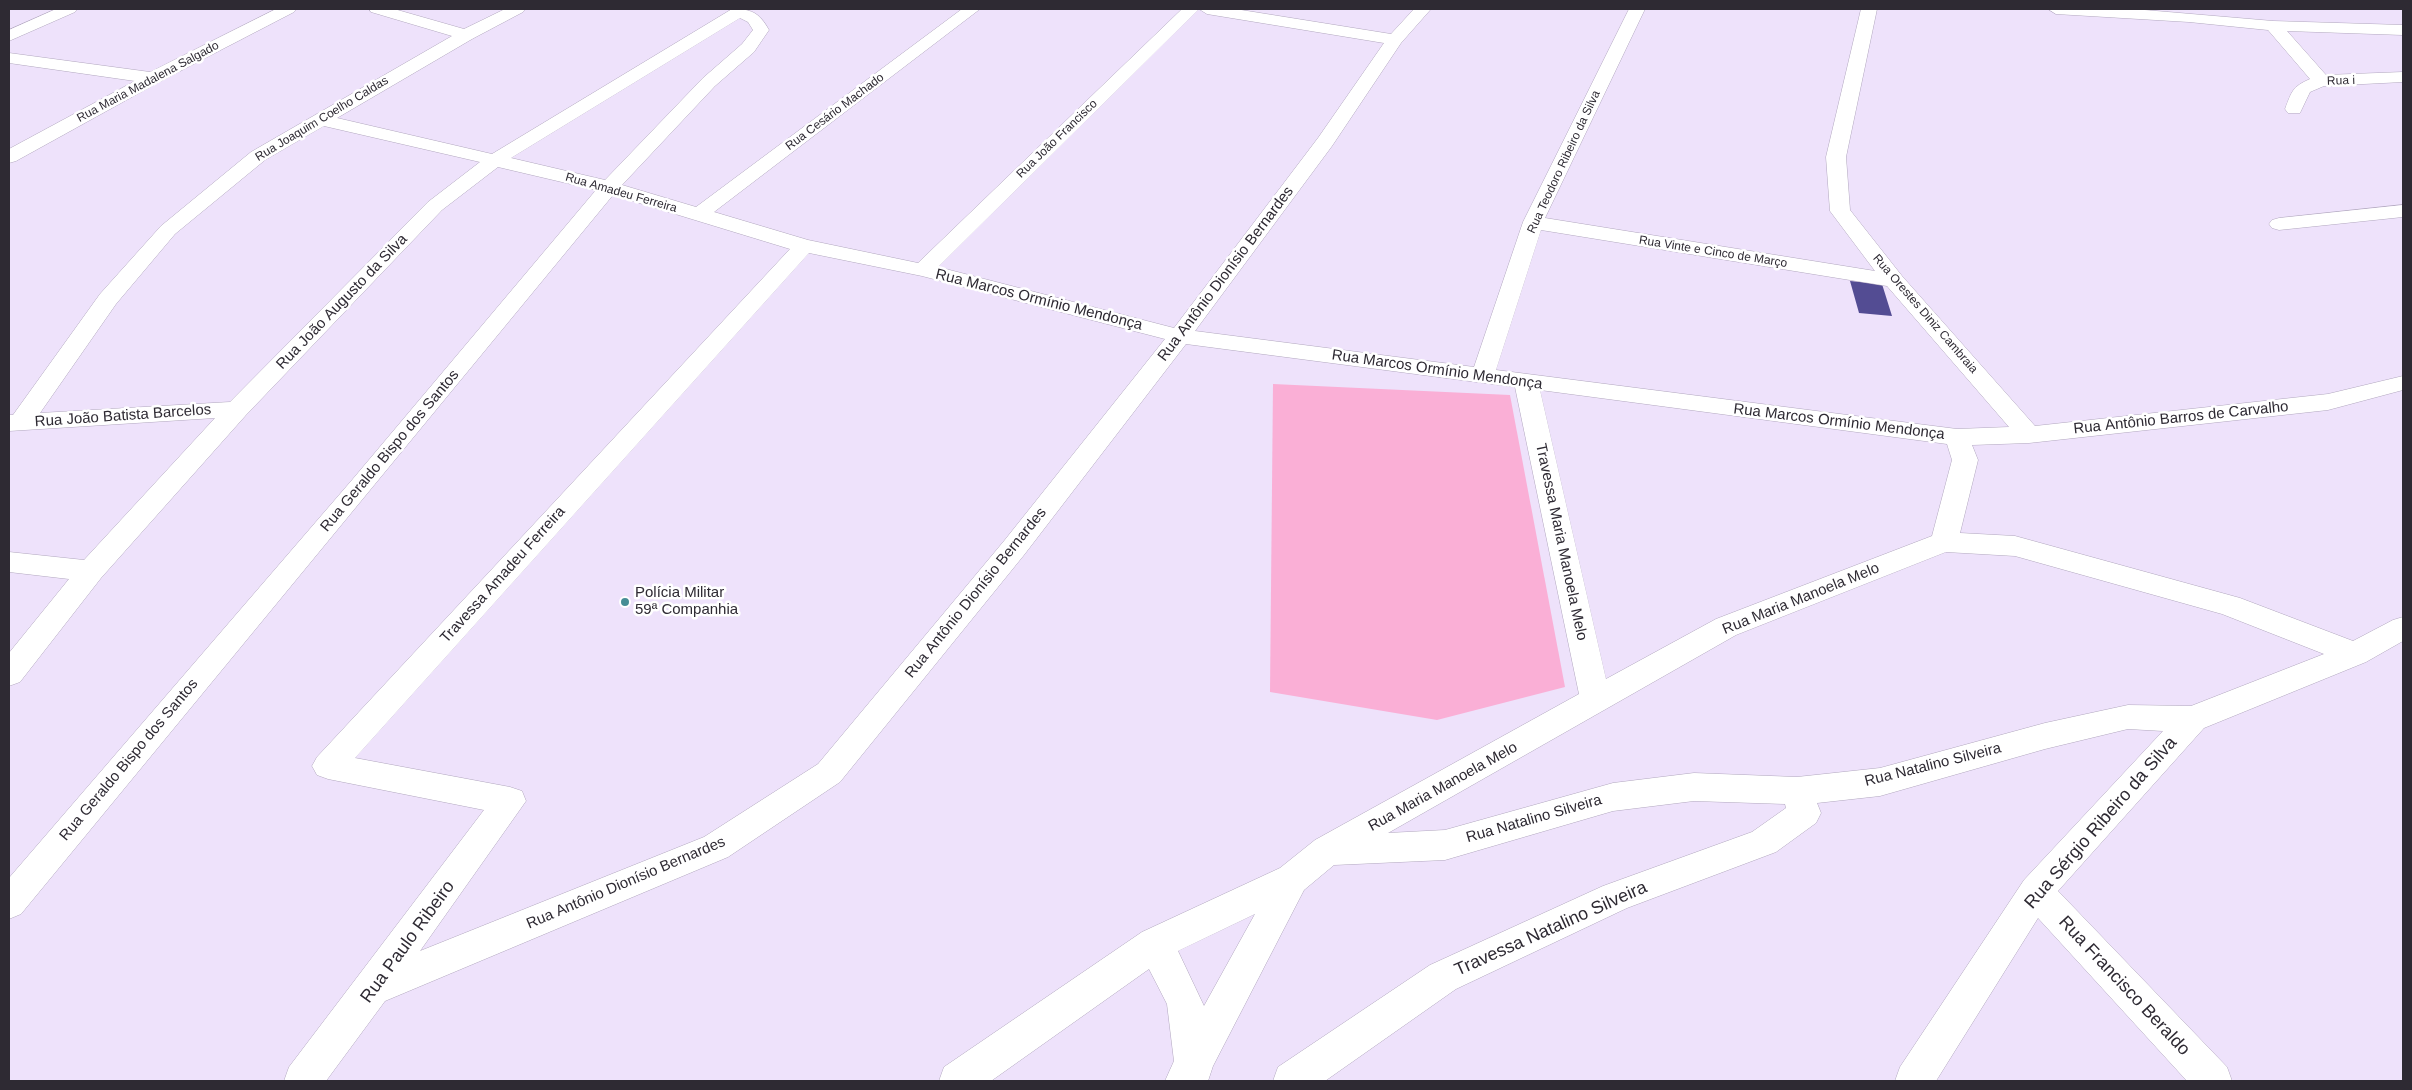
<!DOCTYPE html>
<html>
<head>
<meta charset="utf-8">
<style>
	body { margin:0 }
	#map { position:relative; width:2412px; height:1090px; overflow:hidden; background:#eee2fb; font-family:Arial,sans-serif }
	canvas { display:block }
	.frame { position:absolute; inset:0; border:10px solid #2e2a33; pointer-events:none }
</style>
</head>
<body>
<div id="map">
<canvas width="2412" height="1090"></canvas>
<div class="frame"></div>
</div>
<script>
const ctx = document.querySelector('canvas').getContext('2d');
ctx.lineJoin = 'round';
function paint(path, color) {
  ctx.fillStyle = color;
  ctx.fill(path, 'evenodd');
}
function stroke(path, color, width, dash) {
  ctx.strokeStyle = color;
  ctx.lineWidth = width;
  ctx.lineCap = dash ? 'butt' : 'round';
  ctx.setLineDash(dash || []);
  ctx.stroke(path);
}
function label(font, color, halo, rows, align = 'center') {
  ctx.font = font + ' Arial,sans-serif';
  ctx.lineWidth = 5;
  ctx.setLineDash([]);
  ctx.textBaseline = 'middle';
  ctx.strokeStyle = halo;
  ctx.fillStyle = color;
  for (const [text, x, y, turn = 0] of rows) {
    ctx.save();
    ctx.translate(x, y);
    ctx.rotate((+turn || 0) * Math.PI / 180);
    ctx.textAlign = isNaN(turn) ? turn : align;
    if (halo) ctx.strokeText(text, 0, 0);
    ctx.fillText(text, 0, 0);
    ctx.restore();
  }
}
paint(new Path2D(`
	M 1273,384 L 1510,395 L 1565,687 L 1437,720 L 1270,692 Z`), '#faafd6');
paint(new Path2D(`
	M 1850,281 L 1882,284 L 1892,316 L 1859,313 Z`), '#534c93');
const minor = new Path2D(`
	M 56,9 L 77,9 L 75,12 L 9,41 L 9,30 Z
	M 276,9 L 296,9 L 294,12 L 159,82 L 16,161 L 9,163 L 9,149 L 135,81 L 9,63 L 9,53 L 150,72 Z
	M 369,9 L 394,9 L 464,29 L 505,9 L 525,9 L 523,12 L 472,39 L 337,118 L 492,154 L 732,9 C 751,9 759,12 769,30 L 754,52 L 715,86 L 622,185 L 696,207 L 962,9 L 980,9 L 714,212 L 808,240 L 918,263 L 1182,9 L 1235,9 L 1391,34 L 1414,9 L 1431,9 L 1401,43 L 1332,146 L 1195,331 L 1474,367 L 1523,222 L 1629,9 L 1645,9 L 1545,218 L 1875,271 L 1830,211 L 1826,157 L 1861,9 L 1877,9 L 1846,157 L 1850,210 L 1902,276 L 2035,426 L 2328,394 L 2403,376 L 2403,390 L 2328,410 L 2029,443 L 1972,445 L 1978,460 L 1960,533 L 2015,536 L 2240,598 L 2353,641 L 2393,620 L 2403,617 L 2403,641 L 2366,662 L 2204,728 L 2058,891 L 2227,1067 L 2232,1081 L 2187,1081 L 2038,918 L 1936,1081 L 1895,1081 L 1900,1067 L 2024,880 L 2163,731 L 2128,729 L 2045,749 L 1880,796 L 1817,803 L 1821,813 L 1816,823 L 1776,852 L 1627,908 L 1456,989 L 1325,1081 L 1273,1081 L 1278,1067 L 1430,965 L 1603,886 L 1752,832 L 1786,808 L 1785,804 L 1694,801 L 1613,811 L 1445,860 L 1334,865 L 1304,890 L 1213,1066 L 1208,1081 L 1165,1081 L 1174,1061 L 1167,1004 L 1149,969 L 991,1081 L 939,1081 L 944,1067 L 1142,932 L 1280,868 L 1315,840 L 1579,694 L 1515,387 L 1186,344 L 1024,555 L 840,782 L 728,857 L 385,1001 L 326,1081 L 284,1081 L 289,1067 L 484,810 L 328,779 L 317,775 L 312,766 L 317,757 L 790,249 L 613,195 L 21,914 L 9,919 L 9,878 L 352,480 L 596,190 L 498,167 L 442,210 L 246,415 L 101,578 L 20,682 L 9,686 L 9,653 L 69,579 L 9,572 L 9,552 L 84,560 L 215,418 L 9,431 L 9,415 L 13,415 L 100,294 L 161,226 L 251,152 L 452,36 L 371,12 ZM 1199,9 L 1207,14 L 1384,43 L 1318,138 L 1174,328 L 938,267 ZM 740,18 L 748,22 L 753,30 L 742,44 L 703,78 L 605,180 L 511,158 ZM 324,126 L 480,162 L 428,202 L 230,402 L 40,413 L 116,304 L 175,234 L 265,160 ZM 1541,230 L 1887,286 L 2009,427 L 1957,429 L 1496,370 ZM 809,253 L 922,276 L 1165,339 L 1004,541 L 818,764 L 704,837 L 420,951 L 526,801 L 522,791 L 510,787 L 355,758 ZM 1540,390 L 1947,444 L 1952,460 L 1932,536 L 1716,619 L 1606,679 ZM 1946,552 L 2015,556 L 2222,614 L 2324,654 L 2191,706 L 2128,705 L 2045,723 L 1880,768 L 1797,777 L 1694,773 L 1613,783 L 1445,830 L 1388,833 L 1736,635 ZM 1255,914 L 1204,1006 L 1178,951 Z
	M 2048,9 L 2133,9 L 2273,21 L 2403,25 L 2403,35 L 2287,31 L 2326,75 L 2403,72 L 2403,82 L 2324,86 L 2310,92 L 2300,113 L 2288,113 L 2285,109 C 2292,91 2292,87 2310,79 L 2268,30 L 2189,22 L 2056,14 Z
	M 2403,205 L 2403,217 L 2279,230 L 2272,228 L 2269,224 L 2272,220 L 2279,218 Z`);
stroke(minor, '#b1a7be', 1);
paint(minor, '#fff');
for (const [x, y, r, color] of [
	[625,602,5,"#468d95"]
]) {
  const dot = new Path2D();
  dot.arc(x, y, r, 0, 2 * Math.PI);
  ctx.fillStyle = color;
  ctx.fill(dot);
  stroke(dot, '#fff', 2);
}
label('12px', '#2e2a33', '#fff', [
	["Rua i",2341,81,-2],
	["Rua Maria Madalena Salgado",148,82,-28],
	["Rua Cesário Machado",835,112,-37],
	["Rua Joaquim Coelho Caldas",322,119,-31],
	["Rua João Francisco",1057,139,-44],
	["Rua Teodoro Ribeiro da Silva",1564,162,-65],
	["Rua Amadeu Ferreira",621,193,16],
	["Rua Vinte e Cinco de Março",1713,252,9],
	["Rua Orestes Diniz Cambraia",1925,314,49]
]);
label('15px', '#2e2a33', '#fff', [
	["Rua Antônio Dionísio Bernardes",1226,274,-53],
	["Rua Marcos Ormínio Mendonça",1039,300,14],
	["Rua João Augusto da Silva",342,302,-46],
	["Rua Marcos Ormínio Mendonça",1437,370,8],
	["Rua João Batista Barcelos",123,416,-4],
	["Rua Antônio Barros de Carvalho",2181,418,-6],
	["Rua Marcos Ormínio Mendonça",1839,422,7],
	["Rua Geraldo Bispo dos Santos",390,451,-50],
	["Travessa Maria Manoela Melo",1561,542,78],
	["Travessa Amadeu Ferreira",503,575,-48],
	["Rua Antônio Dionísio Bernardes",976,593,-51],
	["Rua Maria Manoela Melo",1801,599,-22],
	["Rua Geraldo Bispo dos Santos",129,760,-50],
	["Rua Natalino Silveira",1933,765,-14],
	["Rua Maria Manoela Melo",1443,787,-29],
	["Rua Natalino Silveira",1534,819,-16],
	["Rua Antônio Dionísio Bernardes",626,883,-23]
]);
label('15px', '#2e2a33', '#fff', [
	["Polícia Militar",635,593],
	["59ª Companhia",635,610]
], 'left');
label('18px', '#2e2a33', '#fff', [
	["Rua Sérgio Ribeiro da Silva",2101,823,-49],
	["Travessa Natalino Silveira",1551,929,-24],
	["Rua Paulo Ribeiro",408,942,-54],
	["Rua Francisco Beraldo",2124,986,47]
]);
</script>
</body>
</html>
